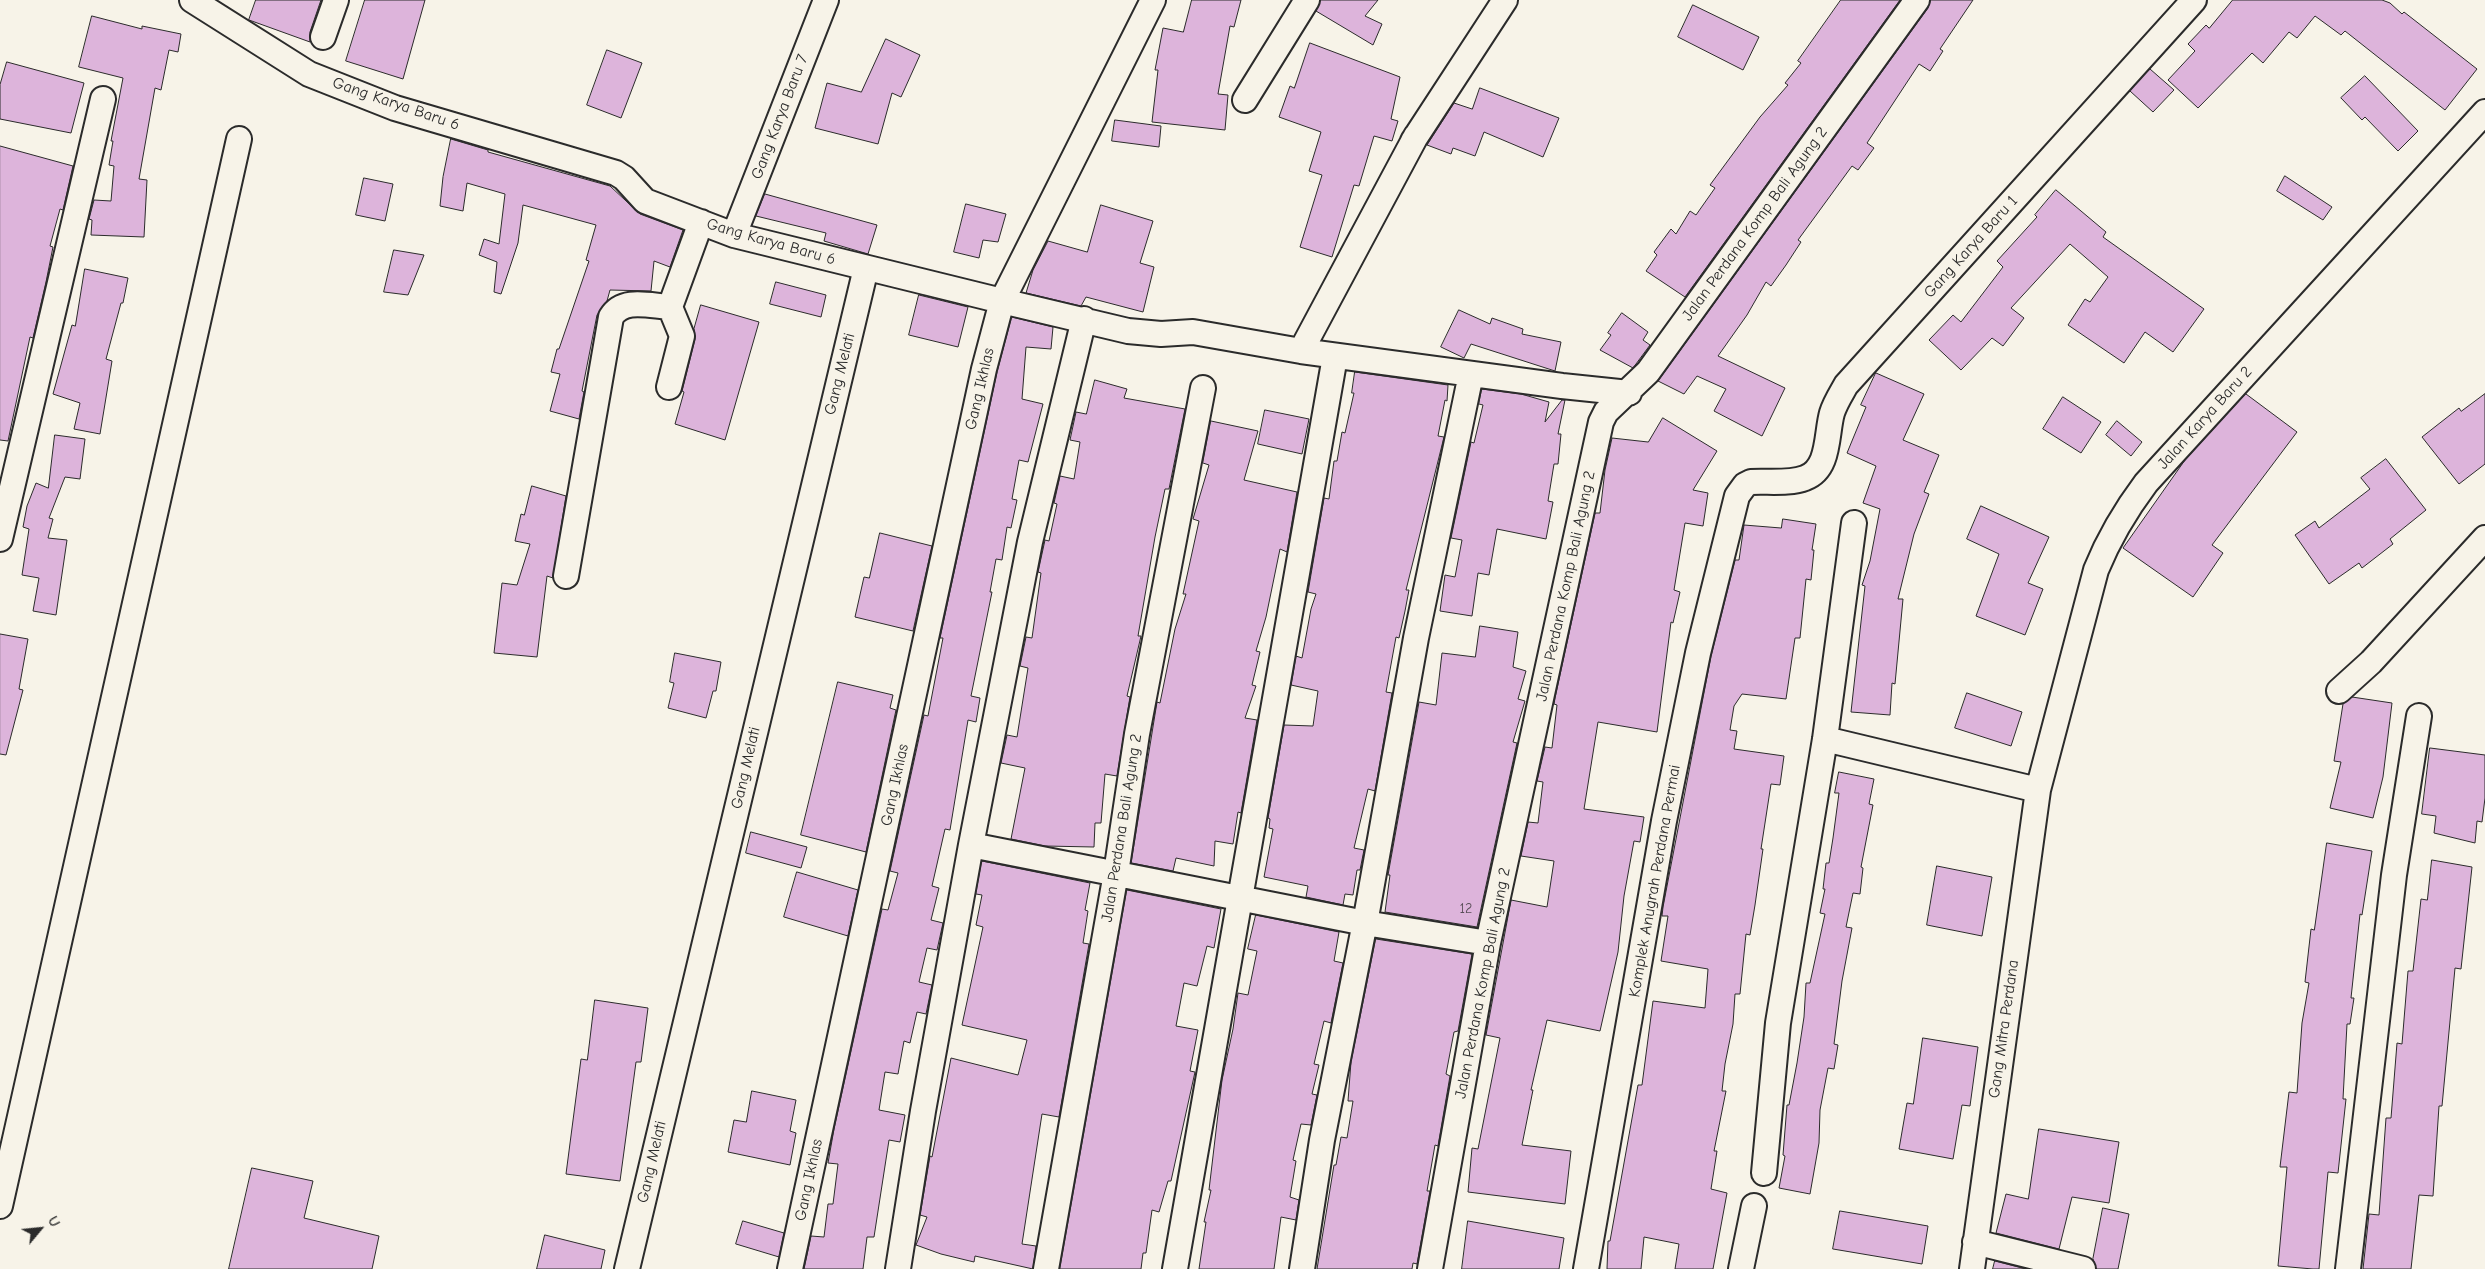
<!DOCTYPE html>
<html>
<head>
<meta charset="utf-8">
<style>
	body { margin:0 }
	#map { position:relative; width:2485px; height:1269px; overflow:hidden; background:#f7f3e8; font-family:"Comic Neue",sans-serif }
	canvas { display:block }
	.north { position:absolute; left:15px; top:1204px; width:50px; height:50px; -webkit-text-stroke:4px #f7f3e8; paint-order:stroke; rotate:62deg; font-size:14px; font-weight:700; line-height:20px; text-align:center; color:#2b2b2b }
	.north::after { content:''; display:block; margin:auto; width:18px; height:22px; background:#2b2b2b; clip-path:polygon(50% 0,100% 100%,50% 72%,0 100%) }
</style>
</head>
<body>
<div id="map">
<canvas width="2485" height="1269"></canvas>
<div class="north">U</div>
</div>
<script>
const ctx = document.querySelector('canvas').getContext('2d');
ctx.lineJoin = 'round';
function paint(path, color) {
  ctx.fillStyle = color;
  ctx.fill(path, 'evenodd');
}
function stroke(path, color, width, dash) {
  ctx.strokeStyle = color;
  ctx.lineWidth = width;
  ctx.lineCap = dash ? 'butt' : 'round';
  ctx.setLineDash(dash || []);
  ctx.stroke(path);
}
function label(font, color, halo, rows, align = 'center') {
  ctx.font = font + ' "Comic Neue",sans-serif';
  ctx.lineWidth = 4;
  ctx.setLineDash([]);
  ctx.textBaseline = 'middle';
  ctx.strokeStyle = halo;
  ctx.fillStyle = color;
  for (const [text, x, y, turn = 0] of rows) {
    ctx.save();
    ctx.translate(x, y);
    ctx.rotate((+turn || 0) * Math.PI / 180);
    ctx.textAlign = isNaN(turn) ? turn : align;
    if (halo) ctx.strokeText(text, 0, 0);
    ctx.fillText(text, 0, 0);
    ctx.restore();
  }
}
const building = new Path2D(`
	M 256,0 L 321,0 L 310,32 L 310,42 L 249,20 Z
	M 365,0 L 425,0 L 403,79 L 346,61 Z
	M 1192,0 L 1241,0 L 1234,27 L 1230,26 L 1218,94 L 1228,95 L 1225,130 L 1152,122 L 1158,70 L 1155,70 L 1163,28 L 1183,32 Z
	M 1321,0 L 1378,0 L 1365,16 L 1382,24 L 1373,45 L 1316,11 Z
	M 1841,0 L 1900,0 L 1685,297 L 1646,271 L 1657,255 L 1654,252 L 1671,229 L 1676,234 L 1690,211 L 1696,215 L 1715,188 L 1710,185 L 1760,117 L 1788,85 L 1785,83 L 1801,63 L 1798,61 Z
	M 1931,0 L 1973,0 L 1940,49 L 1943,51 L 1930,71 L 1919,64 L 1867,143 L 1874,148 L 1858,170 L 1852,166 L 1798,240 L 1801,242 L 1786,265 L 1771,286 L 1766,282 L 1747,315 L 1718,356 L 1785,388 L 1762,436 L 1714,411 L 1726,389 L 1697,376 L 1684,394 L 1658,381 L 1928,8 Z
	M 2233,0 L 2382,0 L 2390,3 L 2402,14 L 2404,12 L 2477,69 L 2445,110 L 2345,31 L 2341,35 L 2315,16 L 2297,38 L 2289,32 L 2263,63 L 2252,53 L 2198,108 L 2168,80 L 2195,51 L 2188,44 L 2206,25 L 2209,28 Z
	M 1693,5 L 1759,37 L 1743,70 L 1678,37 Z
	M 92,16 L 142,29 L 142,26 L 181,34 L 178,52 L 169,50 L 161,90 L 155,88 L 139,179 L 147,180 L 144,237 L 91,235 L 92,220 L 89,219 L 94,200 L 111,201 L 114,166 L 109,165 L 113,141 L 111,141 L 123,78 L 79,67 Z
	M 886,39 L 920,55 L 901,97 L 892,93 L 878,144 L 815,128 L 827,83 L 861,92 Z
	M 1310,43 L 1400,77 L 1391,119 L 1398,121 L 1392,141 L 1374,136 L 1359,186 L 1354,185 L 1332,257 L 1300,247 L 1322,175 L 1309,171 L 1321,132 L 1279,117 L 1290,86 L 1294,88 Z
	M 607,50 L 642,63 L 621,118 L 587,105 Z
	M 7,62 L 84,83 L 71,133 L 0,119 L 0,85 Z
	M 2150,69 L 2174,90 L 2153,112 L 2130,91 Z
	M 2365,76 L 2418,131 L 2398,151 L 2365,117 L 2362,120 L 2341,98 Z
	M 1480,88 L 1559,118 L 1543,157 L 1484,132 L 1475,156 L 1453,148 L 1451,154 L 1427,145 L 1454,103 L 1472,109 Z
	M 1115,120 L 1161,126 L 1159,147 L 1112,141 Z
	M 451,139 L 488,150 L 488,152 L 610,186 L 640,214 L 683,230 L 670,267 L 654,261 L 651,291 L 610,290 L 607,301 L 597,315 L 582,391 L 584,392 L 579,419 L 550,411 L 560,374 L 551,372 L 557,349 L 559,349 L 589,261 L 586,260 L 596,225 L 523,205 L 518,243 L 501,294 L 494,292 L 497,262 L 479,255 L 484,239 L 499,244 L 505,194 L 467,183 L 463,211 L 440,206 L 443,177 Z
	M 0,146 L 73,166 L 63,210 L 60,209 L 50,246 L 53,247 L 46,282 L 33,338 L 30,337 L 8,441 L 0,440 Z
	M 2285,176 L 2332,207 L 2323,220 L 2277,191 Z
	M 364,178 L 393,184 L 385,221 L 356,215 Z
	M 2056,190 L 2106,232 L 2103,237 L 2204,309 L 2173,352 L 2145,332 L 2124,363 L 2068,325 L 2085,299 L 2090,302 L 2108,277 L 2070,244 L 2011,308 L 2024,318 L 2003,346 L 1992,338 L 1961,370 L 1929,340 L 1953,315 L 1961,322 L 2003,267 L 1997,261 L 2037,217 L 2035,215 Z
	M 765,194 L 877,225 L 868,254 L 824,241 L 826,233 L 756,216 Z
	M 966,204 L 1006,214 L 998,242 L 983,240 L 979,258 L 954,252 Z
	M 1101,205 L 1153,221 L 1140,263 L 1154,267 L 1143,312 L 1086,297 L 1081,306 L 1026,293 L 1033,270 L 1048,241 L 1087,252 Z
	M 394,250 L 424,255 L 408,295 L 384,292 Z
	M 85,269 L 128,278 L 123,303 L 121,303 L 106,359 L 112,361 L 100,434 L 74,429 L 80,403 L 53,394 L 72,325 L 75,326 Z
	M 776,282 L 826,295 L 821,317 L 770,304 Z
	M 919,295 L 968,307 L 958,347 L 909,335 Z
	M 701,305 L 759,322 L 725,440 L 675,424 L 684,392 L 682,391 L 695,339 L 694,329 Z
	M 1459,310 L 1490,324 L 1492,318 L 1523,329 L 1522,334 L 1561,342 L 1555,371 L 1471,344 L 1464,358 L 1441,347 Z
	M 1622,313 L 1648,332 L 1643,340 L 1650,345 L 1633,368 L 1600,350 L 1611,335 L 1608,333 Z
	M 1012,317 L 1053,327 L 1051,349 L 1026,347 L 1022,399 L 1043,404 L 1028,462 L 1019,460 L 1012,499 L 1017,500 L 1011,528 L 1007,527 L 1002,560 L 996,559 L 990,592 L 992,592 L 971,696 L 980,698 L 976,722 L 968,720 L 950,830 L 945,829 L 932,886 L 939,888 L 931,920 L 943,923 L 937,950 L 927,948 L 919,982 L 932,985 L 926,1014 L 917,1012 L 910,1043 L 904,1041 L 898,1074 L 885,1072 L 879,1110 L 905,1115 L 900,1142 L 889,1140 L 874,1237 L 867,1237 L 863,1269 L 804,1269 L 811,1236 L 824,1237 L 828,1204 L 833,1204 L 838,1164 L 828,1163 L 834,1129 L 882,909 L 888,910 L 898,873 L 890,871 L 924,715 L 928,716 L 943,638 L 940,638 L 997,372 Z
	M 1355,372 L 1448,385 L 1447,401 L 1445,400 L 1438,436 L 1444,437 L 1406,590 L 1409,590 L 1405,611 L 1399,638 L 1396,637 L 1386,692 L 1392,693 L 1375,791 L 1368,789 L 1354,848 L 1364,850 L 1360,870 L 1357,870 L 1353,895 L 1345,894 L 1343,905 L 1306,897 L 1308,886 L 1264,877 L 1273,829 L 1269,828 L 1270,819 L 1268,818 L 1284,725 L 1313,726 L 1318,691 L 1291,685 L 1296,656 L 1302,658 L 1311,609 L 1316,594 L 1308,592 L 1324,498 L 1329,499 L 1334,461 L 1337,461 L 1342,432 L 1345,433 L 1354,393 L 1352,393 Z
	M 1876,373 L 1924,394 L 1903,440 L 1939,455 L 1924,492 L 1929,494 L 1914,534 L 1898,599 L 1903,599 L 1895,684 L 1892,683 L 1890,715 L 1851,712 L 1865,586 L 1862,585 L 1870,561 L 1880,509 L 1863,503 L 1876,466 L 1847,453 L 1866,407 L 1861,405 Z
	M 1095,380 L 1127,389 L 1124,398 L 1185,409 L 1169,489 L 1165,489 L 1155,537 L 1138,636 L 1141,636 L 1127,696 L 1130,697 L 1117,776 L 1105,774 L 1101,823 L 1095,823 L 1094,847 L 1045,846 L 1011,839 L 1025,768 L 1001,763 L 1007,735 L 1017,737 L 1028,668 L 1020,666 L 1026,637 L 1032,638 L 1041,573 L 1038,572 L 1045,540 L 1049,541 L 1057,504 L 1054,503 L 1060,476 L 1074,479 L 1080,442 L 1070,440 L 1076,412 L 1086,414 Z
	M 1482,389 L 1521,394 L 1549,402 L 1545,422 L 1562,400 L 1565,400 L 1558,434 L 1561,434 L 1558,464 L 1554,464 L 1548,501 L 1553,502 L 1546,539 L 1497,529 L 1489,575 L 1478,573 L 1472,616 L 1440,611 L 1445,575 L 1455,577 L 1462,540 L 1451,538 L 1471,442 L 1474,443 L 1483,405 L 1479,404 Z
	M 2246,394 L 2297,432 L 2212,545 L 2223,553 L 2193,597 L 2123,548 L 2185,460 Z
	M 2485,394 L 2485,464 L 2459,484 L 2422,437 L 2459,408 L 2461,411 Z
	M 2063,397 L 2101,422 L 2081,453 L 2043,429 Z
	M 1265,410 L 1309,419 L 1302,454 L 1258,444 Z
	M 1663,418 L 1717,451 L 1693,490 L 1708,493 L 1703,526 L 1685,523 L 1674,590 L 1680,592 L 1673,623 L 1671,622 L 1657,732 L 1598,722 L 1584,809 L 1644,817 L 1640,842 L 1634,841 L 1624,896 L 1618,952 L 1600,1031 L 1547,1020 L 1531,1090 L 1533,1090 L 1522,1145 L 1571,1151 L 1565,1204 L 1468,1192 L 1472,1148 L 1478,1149 L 1500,1038 L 1486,1035 L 1511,900 L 1547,907 L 1554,861 L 1521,856 L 1528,822 L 1538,823 L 1543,782 L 1537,781 L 1545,747 L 1552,748 L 1557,705 L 1554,704 L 1555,698 L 1595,513 L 1600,513 L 1605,470 L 1612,438 L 1648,442 Z
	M 1211,421 L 1258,431 L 1244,480 L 1297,492 L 1287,552 L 1280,549 L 1266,617 L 1256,651 L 1260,652 L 1252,685 L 1256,686 L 1245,718 L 1257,720 L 1241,813 L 1238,812 L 1233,844 L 1215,841 L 1214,866 L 1176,858 L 1173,871 L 1131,863 L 1157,702 L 1160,703 L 1175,629 L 1186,594 L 1183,594 L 1199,521 L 1193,519 L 1209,465 L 1203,463 Z
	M 2117,421 L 2142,442 L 2131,456 L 2106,435 Z
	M 55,435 L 85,439 L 80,479 L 65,477 L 49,518 L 53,519 L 48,538 L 67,540 L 56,615 L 33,611 L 39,578 L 22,575 L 29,529 L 23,527 L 27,506 L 36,483 L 48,488 Z
	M 2386,459 L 2426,510 L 2390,539 L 2393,544 L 2362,568 L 2359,563 L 2329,584 L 2295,535 L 2315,521 L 2319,528 L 2370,489 L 2361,478 Z
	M 532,486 L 566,496 L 553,578 L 547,576 L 537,657 L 494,653 L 502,583 L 517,585 L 530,544 L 515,541 L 521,514 L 524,515 Z
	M 1981,506 L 2049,537 L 2028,583 L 2043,589 L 2025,635 L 1976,616 L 1999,554 L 1967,539 Z
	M 1783,519 L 1816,524 L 1812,550 L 1814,550 L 1811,580 L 1806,579 L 1800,638 L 1795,638 L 1786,699 L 1742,694 L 1734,706 L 1730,730 L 1737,731 L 1734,749 L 1784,756 L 1780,785 L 1771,784 L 1761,849 L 1763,849 L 1755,905 L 1750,935 L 1746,934 L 1740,994 L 1735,994 L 1733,1024 L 1725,1064 L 1722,1091 L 1726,1091 L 1714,1151 L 1717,1151 L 1711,1189 L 1727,1193 L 1713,1269 L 1675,1269 L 1679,1244 L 1644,1237 L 1641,1269 L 1607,1269 L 1608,1241 L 1610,1241 L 1638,1085 L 1642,1085 L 1653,1001 L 1705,1008 L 1708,969 L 1661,961 L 1668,916 L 1662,916 L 1663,907 L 1711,656 L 1735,560 L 1739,560 L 1744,525 L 1781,528 Z
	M 880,533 L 932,546 L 913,631 L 855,617 L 864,577 L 869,578 Z
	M 1480,626 L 1518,632 L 1513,667 L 1526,671 L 1518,699 L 1525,701 L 1513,742 L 1517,743 L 1477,927 L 1385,912 L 1390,875 L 1388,875 L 1419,702 L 1436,705 L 1442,653 L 1475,657 Z
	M 0,634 L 28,639 L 19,689 L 23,690 L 6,755 L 0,754 Z
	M 675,653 L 721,662 L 716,691 L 713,691 L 706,718 L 668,708 L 674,683 L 670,682 Z
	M 838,682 L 893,695 L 890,708 L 896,710 L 866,852 L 801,835 Z
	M 1967,693 L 2022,712 L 2011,746 L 1955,728 Z
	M 2352,697 L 2392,703 L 2383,777 L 2373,818 L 2330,808 L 2341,762 L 2334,761 L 2343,704 Z
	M 2430,748 L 2485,755 L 2485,798 L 2482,822 L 2477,821 L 2475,843 L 2434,833 L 2436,816 L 2422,814 Z
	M 1839,772 L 1874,779 L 1869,804 L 1873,805 L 1861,867 L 1863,868 L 1860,894 L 1853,893 L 1846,927 L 1852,928 L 1842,981 L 1834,1044 L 1838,1045 L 1834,1069 L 1828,1068 L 1820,1110 L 1819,1143 L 1810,1194 L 1779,1188 L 1785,1156 L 1783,1155 L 1787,1105 L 1789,1105 L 1797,1063 L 1804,1017 L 1806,983 L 1810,983 L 1825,914 L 1820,913 L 1825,889 L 1823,889 L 1826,863 L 1829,863 L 1833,838 L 1839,793 L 1835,793 Z
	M 751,832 L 807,847 L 801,868 L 746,853 Z
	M 2327,843 L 2372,851 L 2362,915 L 2360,914 L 2351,998 L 2354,998 L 2350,1024 L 2347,1024 L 2343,1099 L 2346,1099 L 2338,1173 L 2328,1172 L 2319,1269 L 2313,1269 L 2278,1266 L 2287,1167 L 2280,1167 L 2289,1092 L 2297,1093 L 2302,1023 L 2309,983 L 2305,982 L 2311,929 L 2314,930 Z
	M 2432,860 L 2472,867 L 2461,969 L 2455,968 L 2442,1106 L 2439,1106 L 2433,1196 L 2419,1195 L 2411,1269 L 2363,1269 L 2369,1214 L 2379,1215 L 2386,1118 L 2391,1118 L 2397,1043 L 2402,1044 L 2408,971 L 2413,971 L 2421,899 L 2427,900 Z
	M 982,861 L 1090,883 L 1085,910 L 1088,911 L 1083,943 L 1089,944 L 1059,1117 L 1042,1114 L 1022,1244 L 1036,1246 L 1033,1269 L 975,1256 L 974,1262 L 941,1254 L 916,1245 L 927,1217 L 920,1215 L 930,1156 L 932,1157 L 951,1058 L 1018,1075 L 1027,1040 L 962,1025 L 983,927 L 976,925 L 982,895 L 976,894 Z
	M 1937,866 L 1992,877 L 1982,936 L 1927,925 Z
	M 797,872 L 858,890 L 848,936 L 784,917 Z
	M 1127,890 L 1221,909 L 1214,948 L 1207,946 L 1197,986 L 1184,983 L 1176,1026 L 1198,1030 L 1190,1071 L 1195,1072 L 1171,1181 L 1168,1181 L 1159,1212 L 1152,1210 L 1146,1253 L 1143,1253 L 1141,1269 L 1060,1269 Z
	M 1256,915 L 1339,932 L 1334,961 L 1343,963 L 1331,1023 L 1324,1021 L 1314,1064 L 1319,1065 L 1312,1094 L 1317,1095 L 1311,1125 L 1301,1124 L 1293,1160 L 1296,1161 L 1290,1197 L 1299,1200 L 1296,1220 L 1281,1217 L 1274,1269 L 1199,1269 L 1206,1222 L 1204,1222 L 1211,1190 L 1209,1190 L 1222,1080 L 1233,1029 L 1238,993 L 1248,995 L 1257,951 L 1248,949 Z
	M 1376,939 L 1472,954 L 1458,1031 L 1454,1032 L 1446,1074 L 1450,1076 L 1438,1146 L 1435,1145 L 1427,1191 L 1430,1191 L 1417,1264 L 1413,1263 L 1412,1269 L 1317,1269 L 1334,1165 L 1336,1165 L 1341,1137 L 1347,1138 L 1353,1101 L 1348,1101 L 1351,1062 Z
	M 595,1000 L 648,1008 L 641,1062 L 636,1062 L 620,1181 L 566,1174 L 581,1059 L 587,1060 Z
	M 1923,1038 L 1978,1047 L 1970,1106 L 1962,1105 L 1953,1159 L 1899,1149 L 1907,1103 L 1913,1104 Z
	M 752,1091 L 796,1100 L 790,1131 L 796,1133 L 790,1165 L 728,1152 L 734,1120 L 746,1122 Z
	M 2039,1129 L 2119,1142 L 2109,1203 L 2072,1197 L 2059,1249 L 1996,1233 L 2006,1194 L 2028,1199 Z
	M 252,1168 L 313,1181 L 304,1218 L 379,1236 L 372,1269 L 229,1269 Z
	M 2103,1208 L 2129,1214 L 2118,1269 L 2096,1269 L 2093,1259 Z
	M 1840,1211 L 1928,1226 L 1922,1264 L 1833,1249 Z
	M 743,1221 L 784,1233 L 779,1257 L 736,1244 Z
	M 1468,1221 L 1564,1238 L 1559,1269 L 1462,1269 Z
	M 545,1235 L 605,1250 L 601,1269 L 537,1269 Z
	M 1995,1261 L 2026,1269 L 1993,1269 Z`);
paint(building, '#ddb4db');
stroke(building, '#2b2b2b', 1);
const street = new Path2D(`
	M 192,0 L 309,74 L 395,108 L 616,173 L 624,178 L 645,201 L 734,235 L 1002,301 L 1153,0
	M 323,37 L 336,0
	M 1245,100 L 1307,0
	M 1413,141 L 1505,0
	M 734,235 L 826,0
	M 1301,351 L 1416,136
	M 669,387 L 682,336 L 670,307 L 701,222
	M 0,539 L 103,99
	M 566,576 L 611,317 C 623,297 650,306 670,307
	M 2339,691 L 2371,662 L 2485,538
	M 1825,739 L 2038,790
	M 971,845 L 1365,923 L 1488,943
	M 1764,1173 L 1778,1023 L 1825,739 L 1854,523
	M 0,1206 L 239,139
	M 1975,1242 L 2083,1269
	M 627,1269 L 866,268
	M 790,1269 L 984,369 L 1002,301 L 1128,331 L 1161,334 L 1193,332 L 1301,351 L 1562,386 L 1629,393
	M 898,1269 L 923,1111 L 971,845 L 1030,542 L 1084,319
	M 1046,1269 L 1116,873 L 1137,734 L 1203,388
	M 1175,1269 L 1333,368
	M 1302,1269 L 1322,1140 L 1367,912 L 1416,638 L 1471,374
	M 1430,1269 L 1488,943 L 1601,422 L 1606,412 L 1648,372 L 1917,0
	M 1586,1269 L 1664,821 L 1698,653 L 1737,496 L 1745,485 L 1751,482 C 1767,481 1790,484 1805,478 C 1830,469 1826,434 1832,413 C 1835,403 1841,394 1846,385 L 2194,0
	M 1741,1269 L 1754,1206
	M 1972,1269 L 2038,790 L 2096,570 C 2109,538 2125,511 2146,483 L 2485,112
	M 2348,1269 L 2394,875 L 2419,716`);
stroke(street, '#2b2b2b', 28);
stroke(street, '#f7f3e8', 24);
label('14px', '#584d57', null, [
	["12",1466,909]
]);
label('16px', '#2b2b2b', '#f7f3e8', [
	["Gang Karya Baru 6",396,104,19],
	["Gang Karya Baru 7",780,117,-69],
	["Jalan Perdana Komp Bali Agung 2",1755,224,-54],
	["Gang Karya Baru 6",771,242,16],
	["Gang Karya Baru 1",1971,247,-48],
	["Gang Melati",840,374,-76],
	["Gang Ikhlas",980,389,-77],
	["Jalan Karya Baru 2",2205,418,-48],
	["Jalan Perdana Komp Bali Agung 2",1566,586,-78],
	["Gang Melati",746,768,-77],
	["Gang Ikhlas",895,785,-78],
	["Jalan Perdana Bali Agung 2",1122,828,-81],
	["Komplek Anugrah Perdana Permai",1655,881,-80],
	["Jalan Perdana Komp Bali Agung 2",1483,983,-79],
	["Gang Mitra Perdana",2004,1029,-82],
	["Gang Melati",652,1162,-77],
	["Gang Ikhlas",809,1180,-78]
]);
</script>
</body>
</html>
